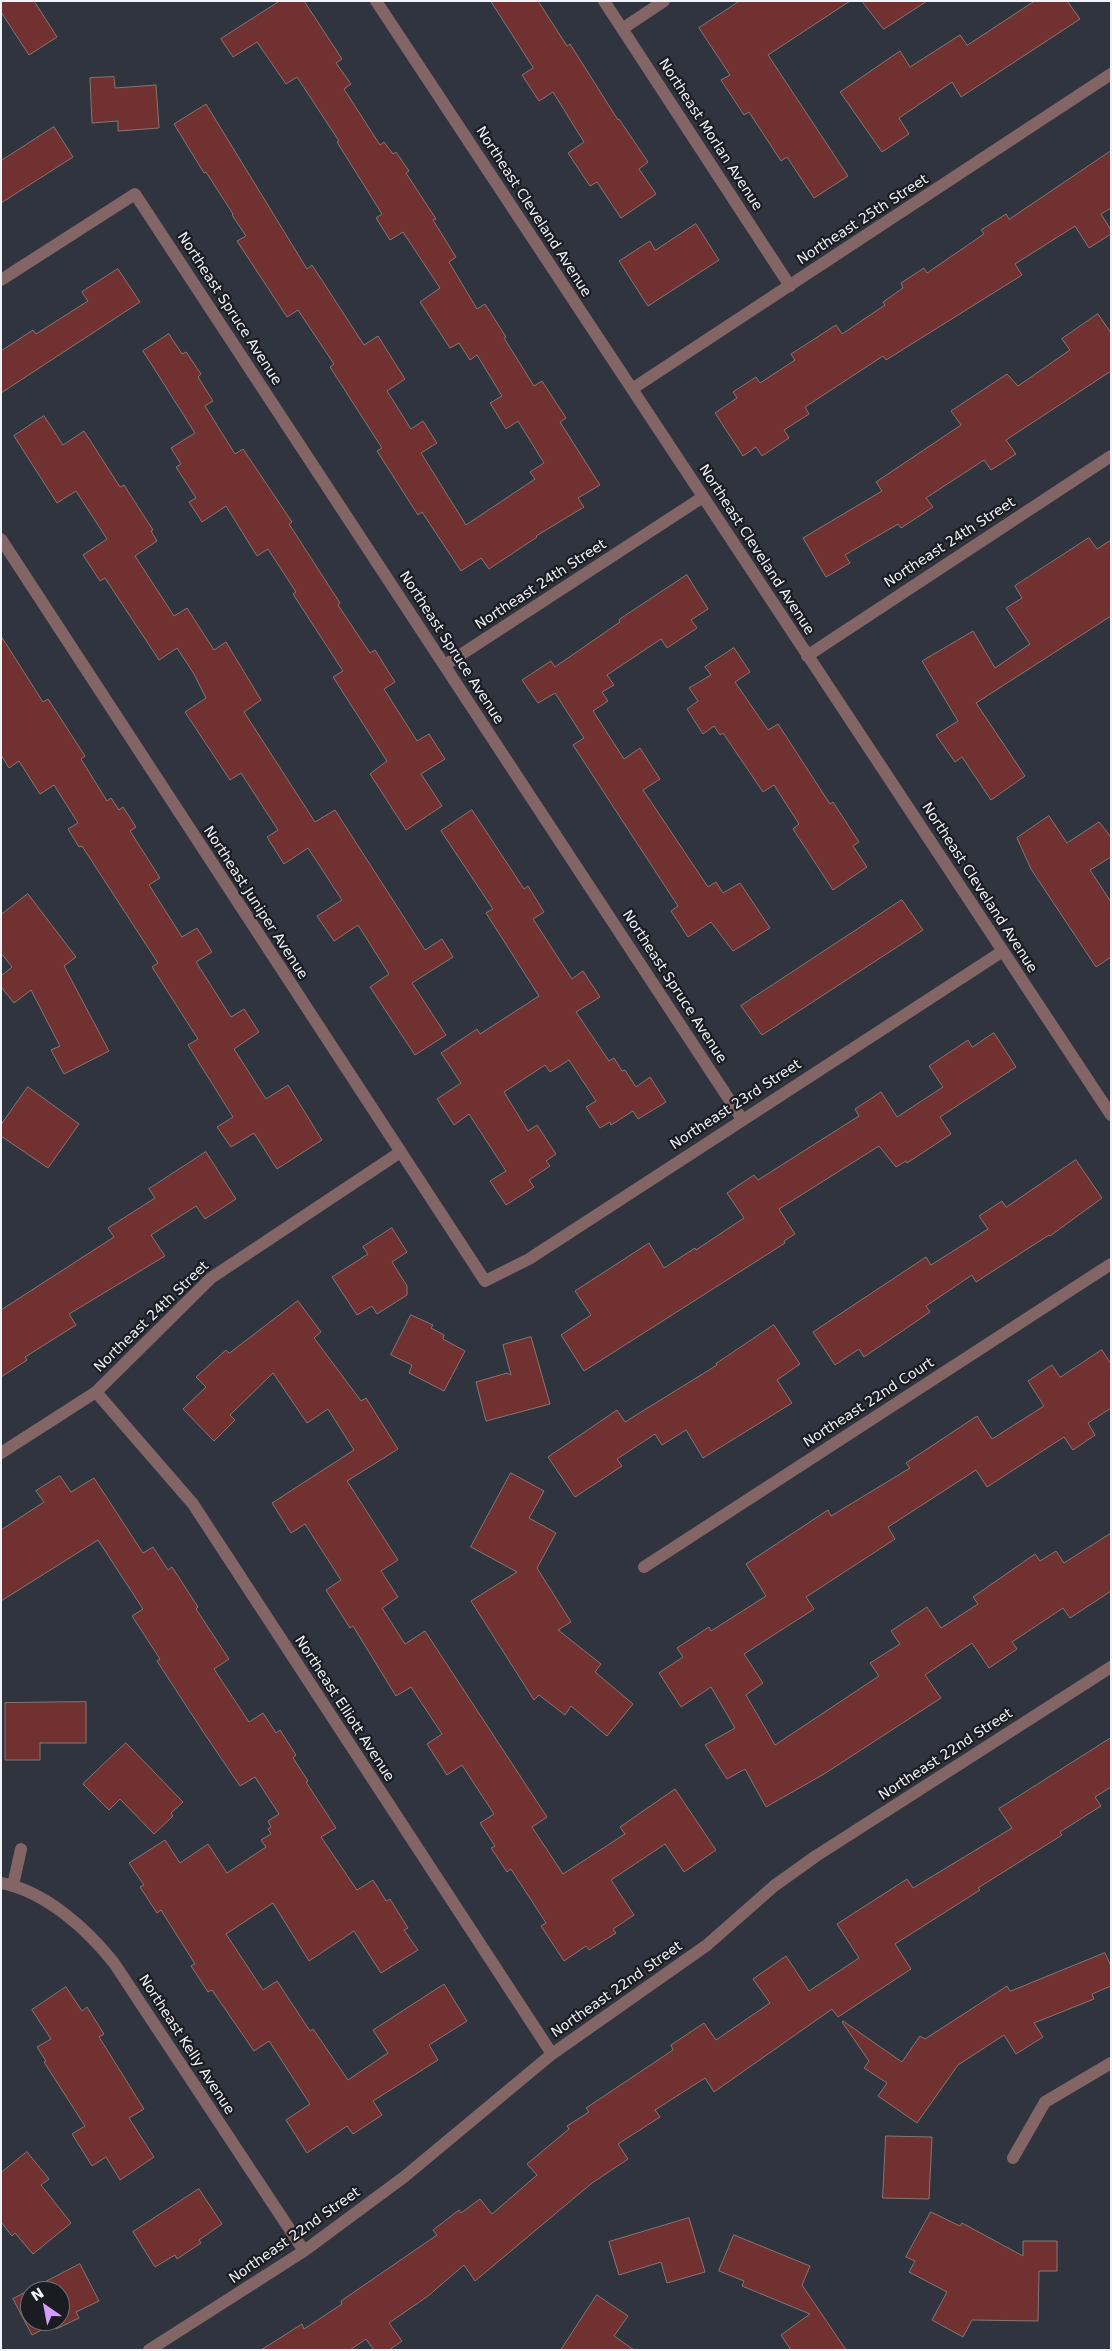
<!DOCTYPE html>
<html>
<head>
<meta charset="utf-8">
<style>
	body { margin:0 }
	#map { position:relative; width:1112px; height:2351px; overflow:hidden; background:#30343f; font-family:"DejaVu Sans",sans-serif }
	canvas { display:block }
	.frame { position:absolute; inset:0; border:2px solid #f1f3fb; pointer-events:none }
	.north { position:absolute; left:20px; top:2281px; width:50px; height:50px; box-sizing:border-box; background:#1a1c21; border:1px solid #707278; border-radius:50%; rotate:327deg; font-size:14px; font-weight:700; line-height:20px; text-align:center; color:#f1f3fb }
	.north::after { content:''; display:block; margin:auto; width:18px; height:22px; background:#d49cfb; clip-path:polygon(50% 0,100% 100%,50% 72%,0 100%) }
</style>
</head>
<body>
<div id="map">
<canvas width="1112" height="2351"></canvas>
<div class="frame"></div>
<div class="north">N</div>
</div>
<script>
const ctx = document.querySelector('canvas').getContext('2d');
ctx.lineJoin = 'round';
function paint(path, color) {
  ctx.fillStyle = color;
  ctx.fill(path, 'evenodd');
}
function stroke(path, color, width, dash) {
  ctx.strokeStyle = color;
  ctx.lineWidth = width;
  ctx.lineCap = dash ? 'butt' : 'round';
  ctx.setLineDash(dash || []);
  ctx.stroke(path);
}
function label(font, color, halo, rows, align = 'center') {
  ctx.font = font + ' "DejaVu Sans",sans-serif';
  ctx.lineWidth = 4.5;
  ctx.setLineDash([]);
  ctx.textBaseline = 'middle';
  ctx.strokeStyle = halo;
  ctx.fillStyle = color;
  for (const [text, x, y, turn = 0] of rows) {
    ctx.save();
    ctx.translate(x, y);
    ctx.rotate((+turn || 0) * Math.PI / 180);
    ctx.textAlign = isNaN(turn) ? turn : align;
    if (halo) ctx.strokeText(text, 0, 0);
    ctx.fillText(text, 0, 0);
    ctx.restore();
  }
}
const building = new Path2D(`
	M 1,1 L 34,1 L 57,37 L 29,55 L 1,12 Z
	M 280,1 L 304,1 L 342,59 L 336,63 L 351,84 L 344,89 L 380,145 L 384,142 L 393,154 L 396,152 L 409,171 L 406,173 L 436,219 L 433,220 L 456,257 L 449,262 L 477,309 L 485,304 L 506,337 L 504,338 L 534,386 L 542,381 L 566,418 L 560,422 L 600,485 L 578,498 L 584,507 L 536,536 L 537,537 L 489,569 L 481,558 L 461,571 L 422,512 L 418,515 L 377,451 L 382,448 L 330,367 L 334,364 L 298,310 L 287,317 L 237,241 L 246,236 L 232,215 L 233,214 L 206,172 L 204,173 L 174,124 L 206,104 L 307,269 L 312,265 L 364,345 L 378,336 L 405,379 L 387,391 L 411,429 L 423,421 L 437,443 L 421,453 L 466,525 L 535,479 L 530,472 L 544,463 L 518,421 L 506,429 L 490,403 L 502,396 L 477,355 L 470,360 L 459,343 L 450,348 L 420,302 L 440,288 L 403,232 L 390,240 L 376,218 L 382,214 L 337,142 L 339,141 L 297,77 L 286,84 L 257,42 L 233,57 L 221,39 Z
	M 491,1 L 538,1 L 567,46 L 570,44 L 618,120 L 619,119 L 648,162 L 639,169 L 656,194 L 621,218 L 597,182 L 590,186 L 568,153 L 584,142 L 553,92 L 539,101 L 522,75 L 533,68 Z
	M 740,1 L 850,1 L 768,55 L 848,176 L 814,198 L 787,157 L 781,161 L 749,112 L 744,115 L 721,80 L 730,75 L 699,28 Z
	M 862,1 L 927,1 L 884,29 Z
	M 1035,1 L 1067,1 L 1080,19 L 961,97 L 952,82 L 899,118 L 909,134 L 882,152 L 840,92 L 900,51 L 910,67 L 960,35 L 967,45 Z
	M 114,77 L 115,88 L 156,85 L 159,128 L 118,131 L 118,121 L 92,123 L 90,78 Z
	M 54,127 L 73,157 L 1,203 L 1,161 Z
	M 1111,151 L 1111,208 L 1101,214 L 1111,230 L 1111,234 L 1089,248 L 1075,226 L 1015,264 L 1022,275 L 886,360 L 883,356 L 805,407 L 809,414 L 784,430 L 789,438 L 762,456 L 756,447 L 743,456 L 715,413 L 737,398 L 733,392 L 756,377 L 760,383 L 795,360 L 791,354 L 836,325 L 842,334 L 885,305 L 883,302 L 903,288 L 901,283 L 924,268 L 927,273 L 984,234 L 981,230 L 1006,214 L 1009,219 Z
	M 696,224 L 719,260 L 648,306 L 619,261 L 650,241 L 655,250 Z
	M 118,269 L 140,302 L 1,393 L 1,351 L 33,330 L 36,334 L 88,301 L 82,292 Z
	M 1098,314 L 1111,333 L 1111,371 L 1006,440 L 1016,454 L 991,470 L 984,460 L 926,498 L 933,507 L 901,528 L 898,524 L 845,555 L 850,563 L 826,577 L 803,538 L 882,491 L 876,482 L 961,425 L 951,411 L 1007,374 L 1018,386 L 1070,350 L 1062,339 Z
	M 169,334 L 182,354 L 186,352 L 201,374 L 198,377 L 213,401 L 205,406 L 235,454 L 243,449 L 292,522 L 289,524 L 340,603 L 338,605 L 370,653 L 375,650 L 395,682 L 384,689 L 417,741 L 429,734 L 445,759 L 421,774 L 442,806 L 406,830 L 370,774 L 387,761 L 333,677 L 343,671 L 293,594 L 296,592 L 268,549 L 257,556 L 226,506 L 202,522 L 189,502 L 196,498 L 176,467 L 181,464 L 171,448 L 195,433 L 143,351 Z
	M 44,416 L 63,445 L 84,431 L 120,487 L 124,485 L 153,530 L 151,531 L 157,541 L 135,556 L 174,616 L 187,608 L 214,650 L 226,642 L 261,700 L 244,712 L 315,822 L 335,810 L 425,950 L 442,939 L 453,957 L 412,983 L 446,1035 L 415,1055 L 370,987 L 389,974 L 358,925 L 334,941 L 317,916 L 342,900 L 308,848 L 284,864 L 267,837 L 278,830 L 241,773 L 230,780 L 185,712 L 206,698 L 194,674 L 177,648 L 159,660 L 105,578 L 100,581 L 83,555 L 107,539 L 76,491 L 57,503 L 14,436 Z
	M 1089,538 L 1097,549 L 1111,540 L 1111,616 L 976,703 L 1025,776 L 991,800 L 962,757 L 955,762 L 936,735 L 958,721 L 922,661 L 973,631 L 995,668 L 1030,644 L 1006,608 L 1022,598 L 1015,586 Z
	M 687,575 L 708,609 L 691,620 L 697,628 L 667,648 L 661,639 L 607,675 L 614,685 L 602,692 L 608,701 L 593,711 L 624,759 L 640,748 L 660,779 L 643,790 L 708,887 L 716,882 L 723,893 L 740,883 L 770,928 L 733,951 L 711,922 L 688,937 L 671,911 L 678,906 L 573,745 L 584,738 L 555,693 L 538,703 L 522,680 L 551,661 L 555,667 L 620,622 L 619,620 Z
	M 1,636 L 43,702 L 48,699 L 85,756 L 81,759 L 107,801 L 111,798 L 119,810 L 123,807 L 136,827 L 130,831 L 160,878 L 149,885 L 182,937 L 197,928 L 212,952 L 196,962 L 231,1017 L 244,1009 L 259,1032 L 234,1049 L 266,1099 L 288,1085 L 322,1140 L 277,1169 L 254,1133 L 231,1147 L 217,1127 L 233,1117 L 188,1045 L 198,1039 L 152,967 L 158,963 L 82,846 L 79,847 L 68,829 L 78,823 L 54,785 L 40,794 L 19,761 L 9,768 L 1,755 Z
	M 734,648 L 750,672 L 735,682 L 768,730 L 778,724 L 830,804 L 833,802 L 859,842 L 853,846 L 867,867 L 833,890 L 793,829 L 799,824 L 774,785 L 763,792 L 723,733 L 720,735 L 714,726 L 703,734 L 687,709 L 698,701 L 689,688 L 711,675 L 705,667 Z
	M 472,810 L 524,889 L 528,886 L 544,912 L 533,919 L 572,979 L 583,971 L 600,997 L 576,1012 L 609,1061 L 614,1058 L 622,1071 L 625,1070 L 636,1087 L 650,1077 L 666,1102 L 638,1119 L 633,1111 L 611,1125 L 610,1122 L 600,1128 L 586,1107 L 596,1101 L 569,1060 L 550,1072 L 545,1065 L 504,1092 L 528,1131 L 537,1125 L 556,1154 L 546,1161 L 550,1166 L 529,1180 L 534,1187 L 506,1205 L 490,1181 L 506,1171 L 469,1114 L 454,1125 L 437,1099 L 461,1083 L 441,1053 L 477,1029 L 480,1034 L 539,996 L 486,913 L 493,909 L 441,831 Z
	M 1049,816 L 1067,843 L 1099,822 L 1111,837 L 1111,857 L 1090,870 L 1111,902 L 1111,957 L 1096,967 L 1031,869 L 1017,838 Z
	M 28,894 L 76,957 L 64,966 L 109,1051 L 64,1074 L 51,1050 L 60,1046 L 31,990 L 14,1003 L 1,987 L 1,976 L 12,967 L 1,953 L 1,915 Z
	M 902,900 L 923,930 L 762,1035 L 741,1006 Z
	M 994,1033 L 1016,1067 L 940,1117 L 951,1134 L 907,1163 L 906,1161 L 896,1167 L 879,1146 L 779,1209 L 795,1234 L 784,1241 L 785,1243 L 584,1371 L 561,1335 L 591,1315 L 575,1291 L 649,1243 L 664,1268 L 695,1248 L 696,1250 L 744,1218 L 727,1193 L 754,1175 L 758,1180 L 859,1116 L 855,1109 L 881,1092 L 897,1117 L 943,1087 L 929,1066 L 968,1040 L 972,1047 Z
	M 28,1087 L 79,1124 L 48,1168 L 1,1136 L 1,1125 Z
	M 206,1152 L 236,1199 L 205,1219 L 196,1206 L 151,1235 L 165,1256 L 69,1314 L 76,1325 L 25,1357 L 27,1360 L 1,1377 L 1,1310 L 114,1237 L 108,1228 L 155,1198 L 149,1189 Z
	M 1076,1160 L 1102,1198 L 1050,1236 L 1049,1235 L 976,1282 L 972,1275 L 926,1306 L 930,1312 L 864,1357 L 859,1349 L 835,1365 L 813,1332 L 926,1257 L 931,1265 L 988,1229 L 979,1216 L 1002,1201 L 1006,1207 Z
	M 392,1228 L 407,1252 L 392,1262 L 407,1286 L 407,1295 L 377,1314 L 372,1306 L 357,1315 L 332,1277 L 368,1254 L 363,1247 Z
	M 298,1301 L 321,1332 L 314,1338 L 361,1401 L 366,1398 L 398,1449 L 347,1481 L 398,1560 L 381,1571 L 398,1597 L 382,1608 L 405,1644 L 425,1631 L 547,1817 L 532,1827 L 563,1874 L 625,1834 L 620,1827 L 675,1789 L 716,1850 L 684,1872 L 665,1844 L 611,1880 L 634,1915 L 613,1929 L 616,1933 L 589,1950 L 586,1946 L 564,1961 L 541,1926 L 546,1923 L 511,1869 L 507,1872 L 491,1848 L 495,1846 L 480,1823 L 494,1814 L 462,1765 L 447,1775 L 427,1744 L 442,1734 L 411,1687 L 396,1696 L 353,1626 L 350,1628 L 326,1590 L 341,1580 L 305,1524 L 291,1533 L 272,1503 L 354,1450 L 328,1409 L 307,1423 L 273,1373 L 230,1415 L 235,1420 L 214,1441 L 183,1409 L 206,1387 L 196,1377 L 226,1350 L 229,1353 Z
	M 411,1315 L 433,1325 L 431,1328 L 444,1335 L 443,1339 L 465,1351 L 444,1391 L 409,1373 L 412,1365 L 391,1355 Z
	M 774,1325 L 800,1364 L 777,1380 L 792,1403 L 703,1458 L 686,1430 L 662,1445 L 655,1434 L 617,1459 L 622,1466 L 575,1497 L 548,1457 L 617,1410 L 625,1422 L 717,1365 L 716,1364 Z
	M 531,1337 L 550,1404 L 486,1421 L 476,1382 L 507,1373 L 511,1375 L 503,1345 Z
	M 1102,1350 L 1111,1364 L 1111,1408 L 1088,1423 L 1095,1435 L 1073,1450 L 1064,1437 L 987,1487 L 976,1470 L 888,1527 L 895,1539 L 806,1597 L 814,1609 L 744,1654 L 763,1683 L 746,1695 L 775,1745 L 879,1676 L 870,1663 L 900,1644 L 891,1631 L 927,1607 L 941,1628 L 978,1604 L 973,1597 L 1035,1554 L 1040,1561 L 1056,1551 L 1064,1563 L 1111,1533 L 1111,1591 L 1070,1618 L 1063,1608 L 1012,1642 L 1017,1649 L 989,1668 L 972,1643 L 925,1675 L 941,1698 L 824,1774 L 766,1807 L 745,1769 L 727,1779 L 705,1745 L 735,1728 L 711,1687 L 681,1707 L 659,1673 L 683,1657 L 677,1648 L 709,1627 L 711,1631 L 766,1596 L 746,1564 L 828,1510 L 831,1516 L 910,1468 L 906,1463 L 977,1416 L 992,1439 L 1044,1406 L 1028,1381 L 1052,1365 L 1060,1377 Z
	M 511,1473 L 544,1491 L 529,1518 L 556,1533 L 537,1568 L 571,1622 L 558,1630 L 601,1664 L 595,1672 L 633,1704 L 607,1736 L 571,1706 L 565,1715 L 539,1695 L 534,1700 L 471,1601 L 517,1572 L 471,1547 Z
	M 60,1476 L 71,1492 L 94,1478 L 143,1553 L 153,1547 L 168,1570 L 172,1567 L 198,1607 L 196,1609 L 229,1659 L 214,1669 L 249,1722 L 263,1713 L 276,1733 L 280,1730 L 296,1755 L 293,1758 L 308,1781 L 306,1782 L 336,1828 L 321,1837 L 357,1890 L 373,1880 L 386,1901 L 390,1899 L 408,1928 L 404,1930 L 418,1950 L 381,1973 L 354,1931 L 309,1961 L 273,1903 L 226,1934 L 263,1990 L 277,1981 L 310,2031 L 313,2029 L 348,2080 L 388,2053 L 373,2030 L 444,1984 L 467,2021 L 429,2045 L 438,2060 L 373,2101 L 382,2115 L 353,2134 L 347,2126 L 307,2153 L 286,2120 L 310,2104 L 269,2041 L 254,2051 L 212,1990 L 208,1992 L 191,1966 L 195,1964 L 161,1910 L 157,1913 L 140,1887 L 144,1885 L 129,1863 L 165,1840 L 180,1863 L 208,1844 L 227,1873 L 266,1847 L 261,1840 L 271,1834 L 268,1829 L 271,1827 L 268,1821 L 279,1814 L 255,1777 L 240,1786 L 202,1730 L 157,1661 L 160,1659 L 132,1616 L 143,1609 L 98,1540 L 1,1601 L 1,1530 L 44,1502 L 36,1491 Z
	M 86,1702 L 86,1743 L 40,1743 L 40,1760 L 5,1760 L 5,1703 Z
	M 1111,1738 L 1111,1787 L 1095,1797 L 1101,1806 L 1060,1832 L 1062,1835 L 978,1888 L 980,1890 L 895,1944 L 911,1969 L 838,2017 L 832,2009 L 714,2092 L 705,2078 L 655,2110 L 660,2117 L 618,2144 L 628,2159 L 592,2183 L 475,2281 L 464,2265 L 428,2296 L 389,2323 L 402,2341 L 389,2350 L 374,2350 L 366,2339 L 350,2350 L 261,2350 L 302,2324 L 304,2329 L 342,2304 L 341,2301 L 437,2235 L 433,2230 L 459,2210 L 461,2213 L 480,2199 L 492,2214 L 537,2175 L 527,2164 L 569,2129 L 567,2126 L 589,2112 L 586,2108 L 673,2050 L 671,2045 L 704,2023 L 716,2040 L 770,2003 L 753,1979 L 786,1956 L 809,1991 L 859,1958 L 837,1924 L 907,1879 L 913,1888 L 1012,1828 L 999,1809 Z
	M 126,1743 L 183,1802 L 171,1813 L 173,1816 L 154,1834 L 120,1799 L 109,1810 L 83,1784 Z
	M 1105,1953 L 1111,1966 L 1111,1986 L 1092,1994 L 1094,1999 L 1034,2023 L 1043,2037 L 1016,2054 L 1004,2035 L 958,2065 L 917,2123 L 878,2096 L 887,2083 L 864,2068 L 869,2061 L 842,2022 L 843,2021 L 902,2062 L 920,2036 L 925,2039 L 1007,1986 L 1010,1991 Z
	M 66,1987 L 82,2011 L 87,2007 L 104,2034 L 99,2037 L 144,2109 L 129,2118 L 154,2157 L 120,2180 L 106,2157 L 92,2166 L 72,2134 L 85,2126 L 44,2062 L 46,2061 L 37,2047 L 51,2039 L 32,2010 Z
	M 886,2136 L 932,2137 L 929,2199 L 883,2198 Z
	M 27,2152 L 49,2179 L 41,2185 L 71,2223 L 33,2254 L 15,2233 L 12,2236 L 1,2222 L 1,2173 Z
	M 199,2189 L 222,2224 L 199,2240 L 201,2243 L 177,2259 L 175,2255 L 155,2267 L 133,2232 Z
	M 931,2212 L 960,2226 L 962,2223 L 1023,2256 L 1023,2241 L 1057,2241 L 1057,2271 L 1039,2271 L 1038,2321 L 972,2320 L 963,2337 L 932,2320 L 947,2292 L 909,2272 L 915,2261 L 906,2257 Z
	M 689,2218 L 705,2272 L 667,2283 L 661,2262 L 619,2275 L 609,2242 Z
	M 734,2235 L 810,2266 L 802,2285 L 846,2350 L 791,2350 L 781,2335 L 810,2314 L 742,2286 L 744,2281 L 719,2271 Z
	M 80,2264 L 99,2301 L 76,2312 L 79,2318 L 56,2329 L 53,2324 L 32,2335 L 13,2299 ZM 30,2291 L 60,2291 L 60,2321 L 30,2321 Z
	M 597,2295 L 628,2316 L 614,2336 L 634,2350 L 561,2350 Z`);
paint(building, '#703130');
stroke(building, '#877674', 1);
stroke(new Path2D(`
	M 376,1 L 1111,1115
	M 604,1 L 790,286
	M 622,29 L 664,1
	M 1,280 L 135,194 L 742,1119
	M 632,389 L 1111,74
	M 1,539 L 485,1281 L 529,1259 L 1003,951
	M 807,656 L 1111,456
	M 445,665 L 703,497
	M 96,1392 L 193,1504 L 552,2054
	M 1,1453 L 96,1392 L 211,1278 L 399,1153
	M 644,1567 L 1111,1264
	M 1,1883 C 45,1891 87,1929 114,1963 L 304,2251
	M 13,1885 L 21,1849
	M 1013,2158 L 1045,2102 L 1111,2063
	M 149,2350 L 304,2251 L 404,2177 L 552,2054 L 707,1945 L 774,1886 L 816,1856 L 1111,1667`), '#846566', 12);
label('14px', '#f1f3fb', '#1a1c21', [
	["Northeast Morlan Avenue",710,135,57],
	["Northeast Cleveland Avenue",533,212,57],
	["Northeast 25th Street",863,220,-33],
	["Northeast Spruce Avenue",229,309,57],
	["Northeast 24th Street",950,543,-33],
	["Northeast Cleveland Avenue",756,550,57],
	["Northeast 24th Street",541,585,-33],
	["Northeast Spruce Avenue",451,648,57],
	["Northeast Cleveland Avenue",979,888,57],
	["Northeast Juniper Avenue",255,903,57],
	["Northeast Spruce Avenue",674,987,57],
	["Northeast 23rd Street",736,1105,-33],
	["Northeast 24th Street",152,1317,-44],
	["Northeast 22nd Court",869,1403,-33],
	["Northeast Elliott Avenue",344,1709,57],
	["Northeast 22nd Street",946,1755,-33],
	["Northeast 22nd Street",617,1990,-35],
	["Northeast Kelly Avenue",186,2045,57],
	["Northeast 22nd Street",295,2236,-35]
]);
</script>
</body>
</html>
